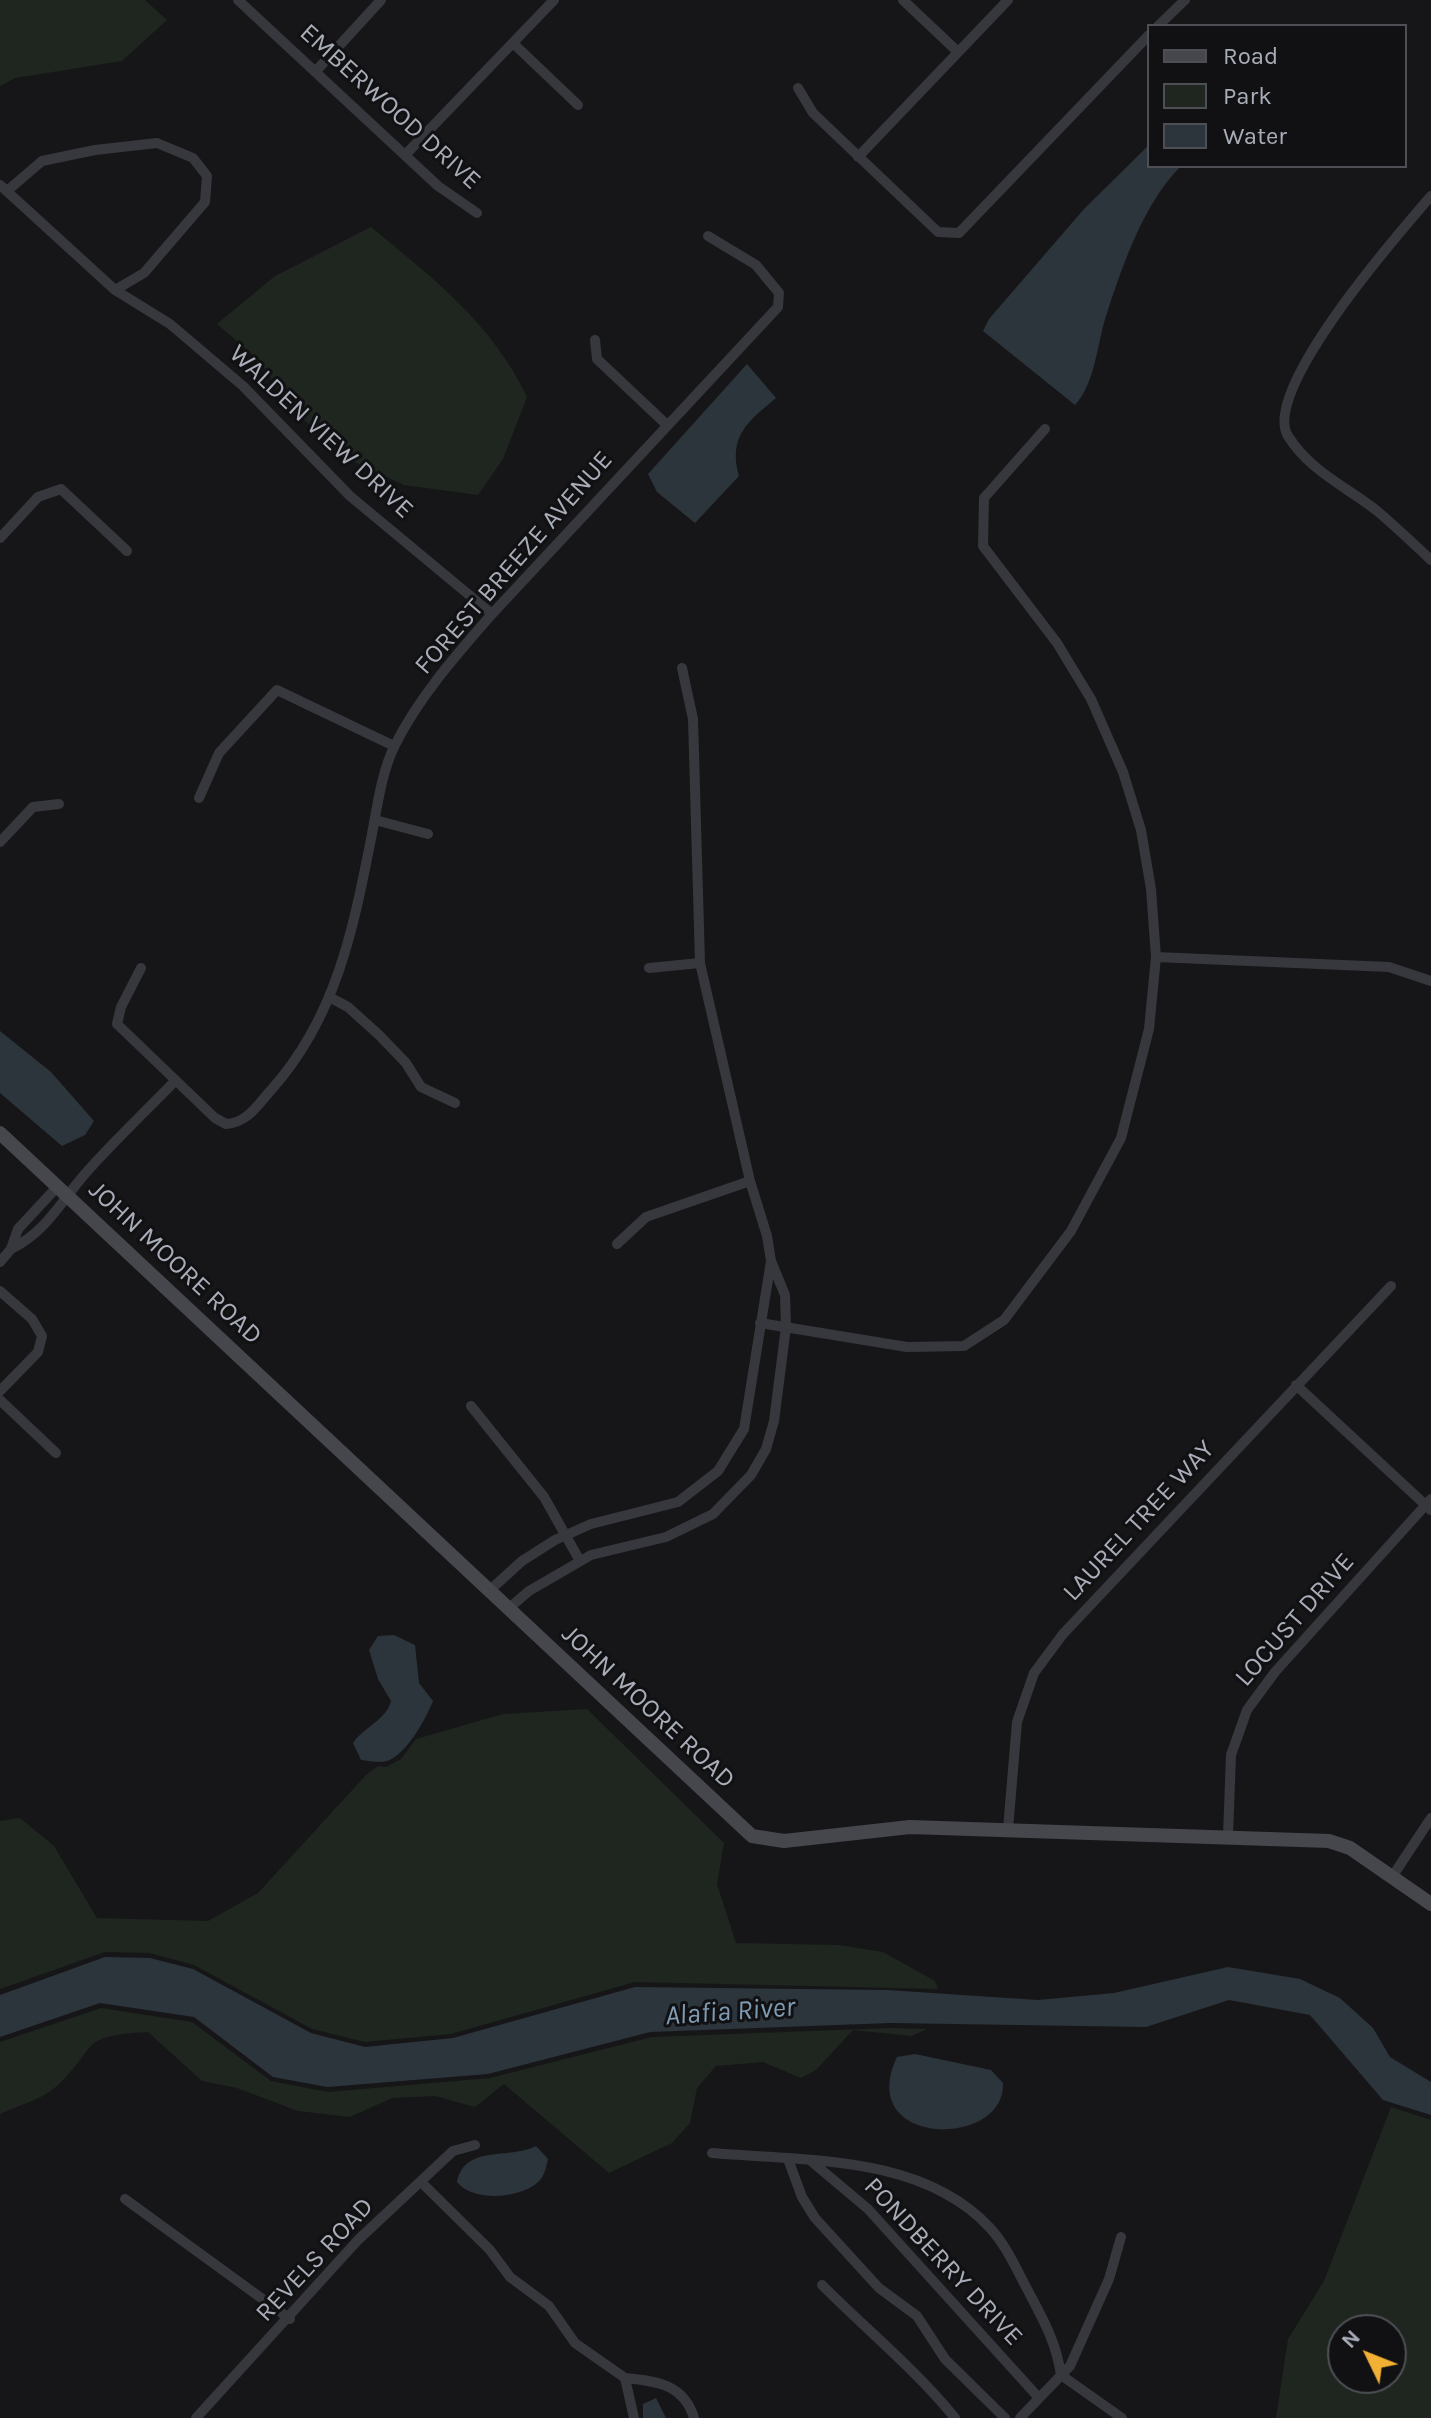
<!DOCTYPE html>
<html>
<head>
<meta charset="utf-8">
<style>
	body { margin:0 }
	#map { position:relative; width:1431px; height:2418px; overflow:hidden; background:#161618; font-family:Karla,sans-serif }
	canvas { display:block }
	.legend { position:absolute; left:1147px; top:24px; width:260px; height:144px; box-sizing:border-box; background:#111113; border:2px solid #4d4f55; margin:0; padding:10px 14px; list-style:none; font-size:24px; color:#a8adb8 }
	.legend li { display:flex; align-items:center; gap:16px; height:40px }
	.legend b { width:40px; border:2px solid #4d4f55 }
	.north { position:absolute; left:1327px; top:2314px; width:80px; height:80px; box-sizing:border-box; background:#111113; border:2px solid #4d4f55; border-radius:50%; rotate:313deg; font-size:22px; font-weight:700; line-height:32px; text-align:center; color:#a8adb8 }
	.north::after { content:''; display:block; margin:auto; width:28px; height:36px; background:#f2b134; clip-path:polygon(50% 0,100% 100%,50% 72%,0 100%) }
</style>
</head>
<body>
<div id="map">
<canvas width="1431" height="2418"></canvas>
<ul class="legend">
<li><b style="height:10px;background:#45474d"></b>Road</li>
<li><b style="height:22px;background:#1e261f"></b>Park</li>
<li><b style="height:22px;background:#2c353c"></b>Water</li>
</ul>
<div class="north">N</div>
</div>
<script>
const ctx = document.querySelector('canvas').getContext('2d');
ctx.lineJoin = 'round';
function paint(path, color) {
  ctx.fillStyle = color;
  ctx.fill(path, 'evenodd');
}
function stroke(path, color, width, dash) {
  ctx.strokeStyle = color;
  ctx.lineWidth = width;
  ctx.lineCap = dash ? 'butt' : 'round';
  ctx.setLineDash(dash || []);
  ctx.stroke(path);
}
function label(font, color, halo, rows, align = 'center') {
  ctx.font = font + ' Karla,sans-serif';
  ctx.lineWidth = 6;
  ctx.setLineDash([]);
  ctx.textBaseline = 'middle';
  ctx.strokeStyle = halo;
  ctx.fillStyle = color;
  for (const [text, x, y, turn = 0] of rows) {
    ctx.save();
    ctx.translate(x, y);
    ctx.rotate((+turn || 0) * Math.PI / 180);
    ctx.textAlign = isNaN(turn) ? turn : align;
    if (halo) ctx.strokeText(text, 0, 0);
    ctx.fillText(text, 0, 0);
    ctx.restore();
  }
}
paint(new Path2D(`
	M 0,0 L 145,0 L 167,20 L 122,61 L 15,78 L 0,86 Z
	M 371,227 C 433,278 492,323 527,397 L 503,459 L 478,495 L 404,485 L 354,462 L 292,410 L 259,360 L 217,324 L 275,276 Z
	M 587,1709 L 724,1843 L 717,1884 L 736,1943 L 838,1945 L 883,1952 L 935,1981 L 938,1989 L 635,1982 L 451,2034 L 365,2042 L 312,2029 L 194,1965 L 150,1953 L 105,1952 L 0,1989 L 0,1821 L 20,1818 L 54,1846 L 97,1918 L 208,1921 L 258,1893 L 366,1775 L 378,1766 L 386,1767 L 401,1759 L 416,1739 L 503,1714 Z
	M 101,2008 L 192,2022 L 271,2081 L 328,2092 L 490,2078 L 652,2037 L 891,2028 L 927,2029 L 911,2036 L 853,2030 L 816,2070 L 801,2078 L 763,2062 L 716,2066 L 697,2088 L 690,2123 L 672,2143 L 609,2173 L 504,2084 L 475,2107 L 435,2096 L 392,2098 L 350,2117 L 298,2111 L 237,2088 L 202,2081 L 148,2032 C 76,2036 100,2046 57,2086 C 43,2099 17,2106 0,2114 L 0,2042 Z
	M 1391,2107 L 1431,2120 L 1431,2418 L 1276,2418 L 1288,2339 L 1324,2281 ZM 1343,2330 L 1391,2330 L 1391,2378 L 1343,2378 Z`), '#1e261f');
paint(new Path2D(`
	M 1149,145 L 1149,166 L 1181,166 C 1144,203 1123,264 1107,313 C 1097,342 1096,382 1075,405 L 983,331 L 989,319 L 1084,209 Z
	M 747,364 L 776,398 C 747,422 728,437 739,476 L 695,523 L 657,492 L 648,474 Z
	M 0,1031 L 51,1072 L 94,1121 L 85,1135 L 62,1146 L 0,1093 Z
	M 394,1635 L 415,1645 L 419,1683 L 433,1701 C 425,1720 407,1754 387,1761 C 380,1763 369,1761 361,1760 L 353,1743 C 364,1727 387,1719 391,1701 L 378,1679 L 369,1650 L 378,1636 Z
	M 105,1957 L 150,1958 L 193,1969 L 311,2033 L 365,2047 L 453,2038 L 635,1987 L 887,1990 L 1038,2000 L 1114,1993 L 1228,1967 L 1300,1979 L 1340,1998 L 1373,2028 L 1390,2057 L 1431,2082 L 1431,2115 L 1383,2100 L 1310,2015 L 1229,2000 L 1146,2027 L 890,2023 L 650,2032 L 488,2074 L 327,2087 L 273,2077 L 194,2017 L 100,2003 L 0,2037 L 0,1995 Z
	M 915,2054 L 991,2070 L 1003,2083 C 1006,2149 854,2148 897,2057 Z
	M 536,2146 L 548,2159 C 546,2167 545,2176 538,2182 C 520,2199 472,2202 457,2182 C 465,2144 509,2160 536,2146 Z
	M 656,2398 L 666,2418 L 643,2418 L 643,2404 Z`), '#2c353c');
stroke(new Path2D(`
	M 238,0 L 438,186 L 477,213
	M 903,0 L 958,52
	M 1158,26 L 1185,0
	M 515,45 L 578,105
	M 316,71 L 381,0
	M 798,88 L 813,113 L 938,232 L 959,233 L 1149,35
	M 406,154 L 554,0
	M 858,157 L 1008,0
	M 0,185 L 115,290 L 170,324 L 243,386 L 350,496 L 492,614
	M 7,191 L 42,161 L 95,150 L 157,143 L 193,158 L 207,176 L 205,202 L 144,273 L 115,290
	M 1431,196 C 1400,232 1260,391 1288,436 C 1310,471 1345,486 1376,510 C 1395,526 1413,543 1431,560
	M 595,340 L 597,359 L 667,425
	M 0,538 L 38,497 L 61,489 L 127,551
	M 199,798 L 219,753 L 277,690 L 394,746
	M 375,820 L 428,834
	M 0,842 L 33,807 L 59,804
	M 1156,957 L 1389,967 L 1431,981
	M 141,968 L 121,1007 L 117,1024 L 215,1118 L 226,1124 C 248,1123 259,1103 272,1089 C 336,1017 353,930 371,839 C 377,809 381,773 395,745 C 419,697 457,654 492,614 L 778,307 L 779,293 L 756,265 L 708,236
	M 649,968 L 700,963
	M 331,998 L 348,1007 L 379,1035 L 406,1063 L 421,1087 L 455,1103
	M 617,1244 L 646,1217 L 750,1181
	M 11,1249 C 45,1233 61,1202 84,1175 C 112,1143 144,1113 174,1082
	M 0,1262 L 11,1249 L 18,1229 L 58,1186
	M 0,1291 L 32,1319 L 42,1336 L 38,1352 L 0,1391
	M 760,1323 L 907,1347 L 964,1346 L 1004,1320 L 1071,1231 L 1121,1138 L 1149,1029 L 1156,957 L 1151,889 L 1141,830 L 1123,772 L 1091,699 L 1057,643 L 983,546 L 984,498 L 1045,429
	M 1296,1385 L 1431,1510
	M 0,1400 L 56,1453
	M 471,1406 L 544,1497 L 580,1561
	M 489,1591 L 522,1561 L 555,1540 L 591,1524 L 678,1502 L 718,1471 L 744,1429 L 771,1261
	M 508,1609 L 529,1591 L 591,1555 L 666,1537 L 713,1514 L 751,1475 L 766,1449 L 774,1421 L 786,1327 L 785,1295 L 771,1261 L 767,1236 L 750,1181 L 700,963 L 693,719 L 682,668
	M 1008,1829 L 1017,1722 L 1034,1673 L 1063,1634 L 1391,1286
	M 1228,1836 L 1231,1755 L 1247,1710 L 1275,1672 L 1431,1499
	M 1392,1877 L 1431,1818
	M 712,2153 C 803,2161 922,2154 990,2228 C 1005,2244 1015,2266 1025,2285 C 1041,2316 1056,2340 1061,2375 L 1122,2418
	M 788,2159 L 802,2197 L 815,2218 L 879,2288 L 917,2316 L 945,2359 L 1005,2418
	M 811,2161 L 868,2209 L 1039,2398
	M 421,2182 L 490,2250 L 510,2277 L 549,2306 L 575,2343 L 625,2378 L 634,2418
	M 125,2199 L 290,2319
	M 822,2285 C 866,2329 916,2370 955,2418
	M 625,2378 C 656,2381 684,2384 694,2418
	M 196,2418 L 358,2240 L 453,2151 L 475,2145
	M 1020,2418 L 1070,2366 L 1109,2279 L 1121,2237`), '#37383d', 10);
stroke(new Path2D(`
	M 0,1133 L 752,1836 L 784,1841 L 910,1827 L 1329,1841 L 1350,1848 L 1431,1904`), '#45474d', 14);
label('26px', '#a8adb8', '#111113', [
	["EMBERWOOD DRIVE",390,107,42],
	["WALDEN VIEW DRIVE",321,432,43],
	["FOREST BREEZE AVENUE",514,563,-49],
	["JOHN MOORE ROAD",175,1263,43],
	["LAUREL TREE WAY",1139,1521,-47],
	["LOCUST DRIVE",1295,1620,-49],
	["JOHN MOORE ROAD",648,1707,43],
	["REVELS ROAD",315,2260,-47],
	["PONDBERRY DRIVE",943,2262,47]
]);
label('italic 28px', '#7f9bb3', '#111113', [
	["Alafia River",730,2012,-4]
]);
</script>
</body>
</html>
